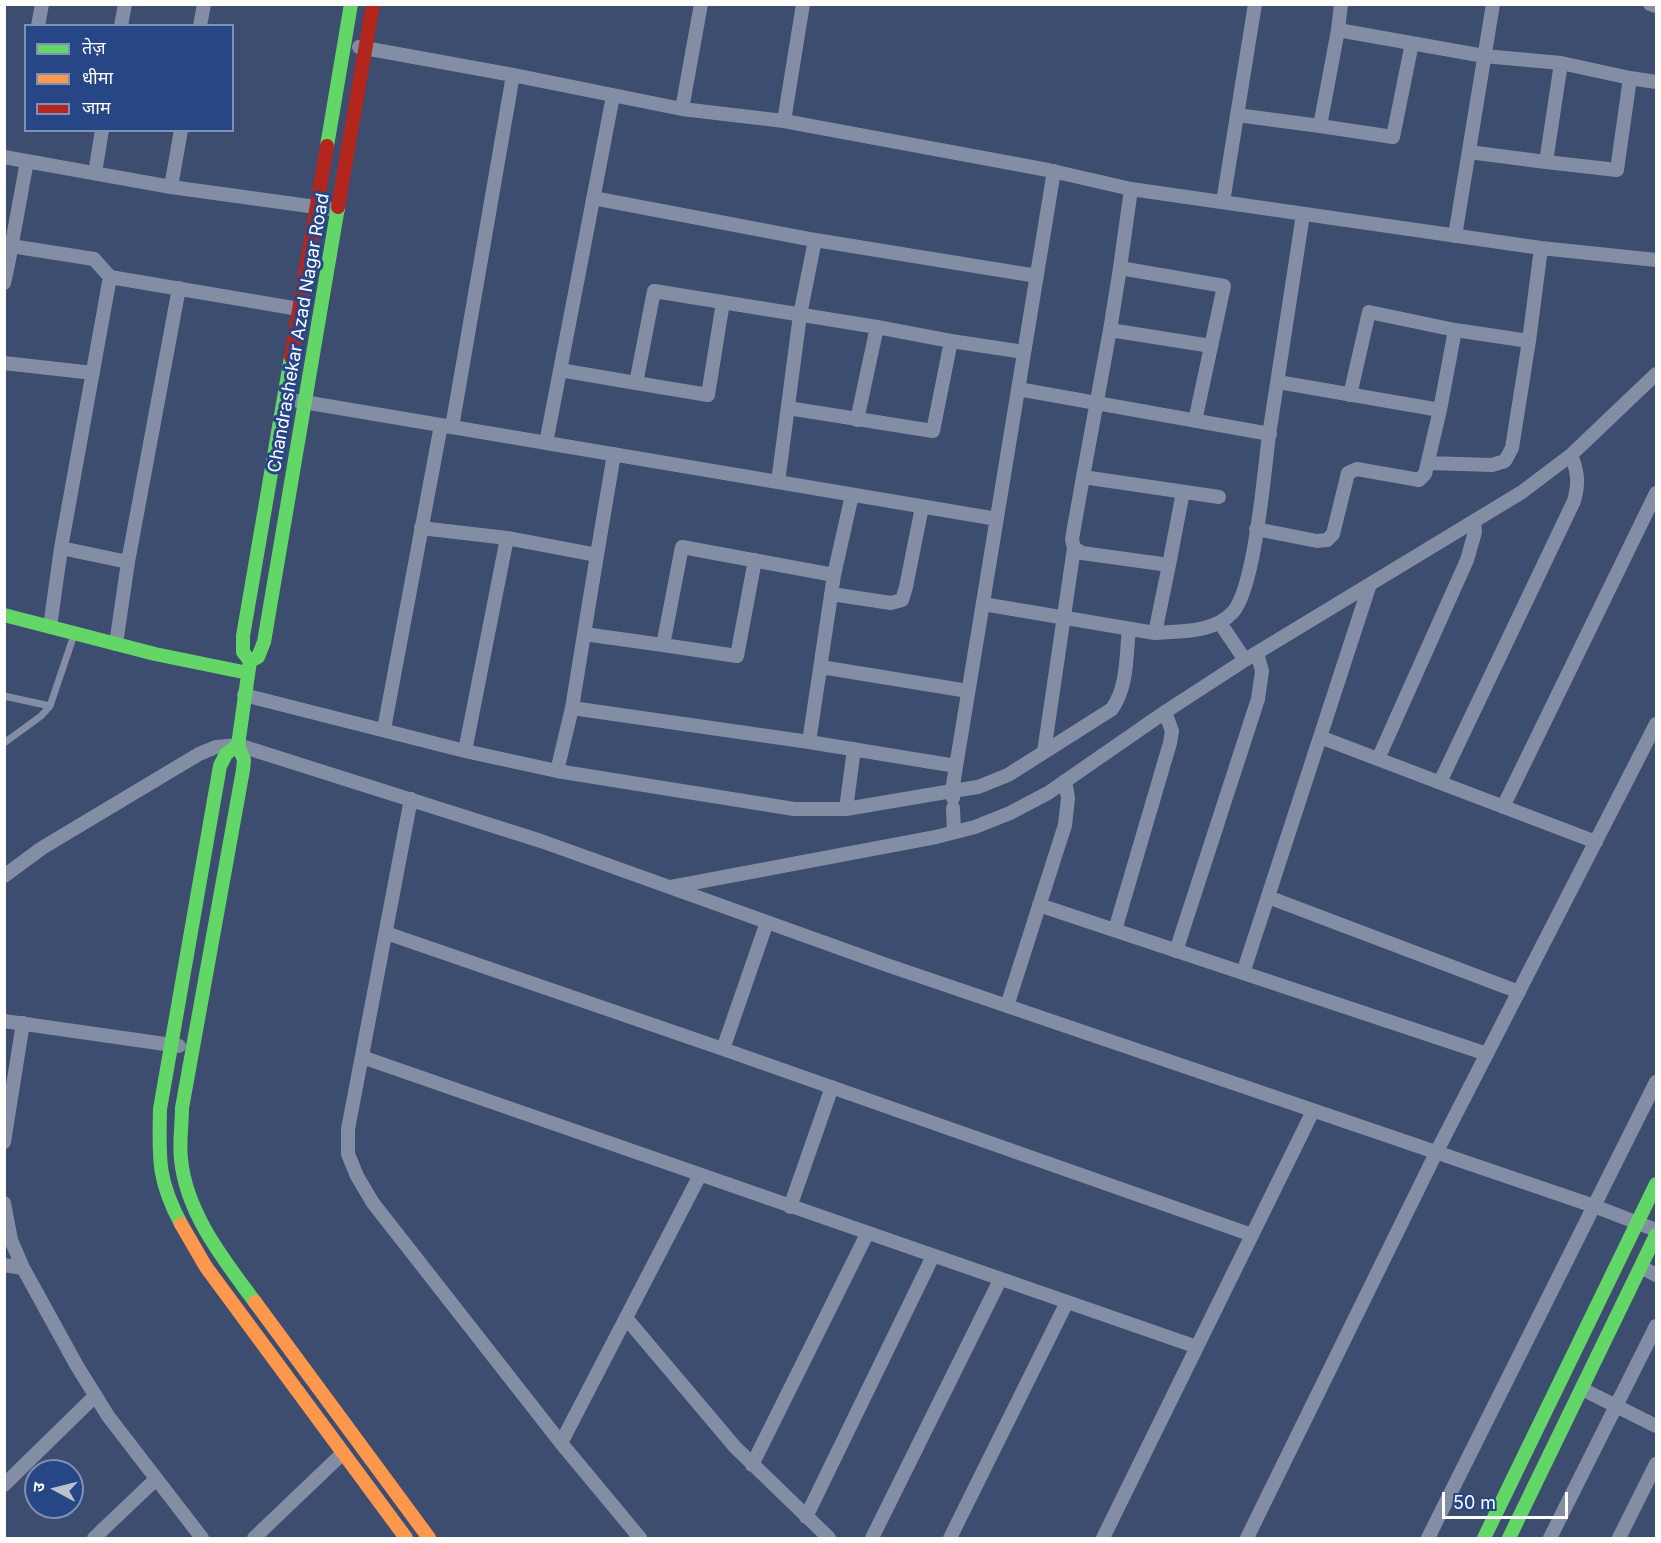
<!DOCTYPE html>
<html>
<head>
<meta charset="utf-8">
<style>
	body { margin:0 }
	#map { position:relative; width:1661px; height:1543px; overflow:hidden; background:#3d4d6f; font-family:Inter,"Noto Sans Devanagari",sans-serif }
	canvas { display:block }
	.frame { position:absolute; inset:0; border:6px solid #fff; pointer-events:none }
	.legend { position:absolute; left:24px; top:24px; width:210px; height:108px; box-sizing:border-box; background:#274685; border:2px solid #7d90b6; margin:0; padding:8px 10px; list-style:none; font-size:18px; color:#fff }
	.legend li { display:flex; align-items:center; gap:12px; height:30px }
	.legend b { width:30px; border:2px solid #7d90b6 }
	.north { position:absolute; left:24px; top:1459px; width:60px; height:60px; box-sizing:border-box; background:#274685; border:2px solid #7d90b6; border-radius:50%; rotate:277deg; font-size:16px; font-weight:700; line-height:24px; text-align:center; color:#fff }
	.north::after { content:''; display:block; margin:auto; width:21px; height:27px; background:#bbc1cd; clip-path:polygon(50% 0,100% 100%,50% 72%,0 100%) }
	.scale { position:absolute; left:1442px; top:1492px; width:126px; height:27px; box-sizing:border-box; border:3px solid #fff; border-top:0; padding-left:8px; font-size:18px; line-height:21px; white-space:nowrap; color:#fff; -webkit-text-stroke:4px #274685; paint-order:stroke }
</style>
</head>
<body>
<div id="map">
<canvas width="1661" height="1543"></canvas>
<div class="frame"></div>
<ul class="legend">
<li><b style="height:8px;background:#63d668"></b>तेज़</li>
<li><b style="height:8px;background:#ff974d"></b>धीमा</li>
<li><b style="height:8px;background:#b3261e"></b>जाम</li>
</ul>
<div class="north">उ</div>
<div class="scale">50 m</div>
</div>
<script>
const ctx = document.querySelector('canvas').getContext('2d');
ctx.lineJoin = 'round';
function stroke(path, color, width, dash) {
  ctx.strokeStyle = color;
  ctx.lineWidth = width;
  ctx.lineCap = dash ? 'butt' : 'round';
  ctx.setLineDash(dash || []);
  ctx.stroke(path);
}
function label(font, color, halo, rows, align = 'center') {
  ctx.font = font + ' Inter,sans-serif';
  ctx.lineWidth = 6;
  ctx.setLineDash([]);
  ctx.textBaseline = 'middle';
  ctx.strokeStyle = halo;
  ctx.fillStyle = color;
  for (const [text, x, y, turn = 0] of rows) {
    ctx.save();
    ctx.translate(x, y);
    ctx.rotate((+turn || 0) * Math.PI / 180);
    ctx.textAlign = isNaN(turn) ? turn : align;
    if (halo) ctx.strokeText(text, 0, 0);
    ctx.fillText(text, 0, 0);
    ctx.restore();
  }
}
stroke(new Path2D(`
	M 4,696 L 50,706
	M 4,743 L 41,716 L 50,706 L 74,635`), '#838ea5', 7);
stroke(new Path2D(`
	M 1650,4 L 1656,6
	M 38,26 L 42,4
	M 121,26 L 125,4
	M 200,26 L 204,4
	M 1338,30 L 1341,4
	M 359,47 L 513,75 L 682,109 L 784,121 L 1048,170 L 1131,189 L 1541,248 L 1656,260
	M 1630,78 L 1656,82
	M 682,109 L 701,4
	M 1237,115 L 1320,126 L 1338,30 L 1484,56 L 1561,63
	M 784,121 L 803,4
	M 1320,126 L 1393,137 L 1412,43
	M 1469,152 L 1546,162 L 1561,63 L 1630,78 L 1617,170 L 1546,162
	M 4,157 L 171,187 L 338,210
	M 95,173 L 102,130
	M 171,187 L 181,130
	M 1131,189 L 1120,268 L 1224,286 L 1195,421
	M 593,198 L 809,239 L 1037,276
	M 1223,202 L 1255,4
	M 1455,236 L 1493,4
	M 11,246 L 94,259 L 110,277
	M 4,264 L 8,265 L 27,161
	M 1120,268 L 1110,330 L 1211,346
	M 4,283 L 8,265
	M 179,288 L 128,562 L 61,548 L 110,277 L 299,309
	M 1455,330 L 1529,341
	M 951,341 L 1024,352
	M 4,363 L 93,373
	M 560,370 L 636,383 L 654,291 L 877,327
	M 1278,382 L 1440,410 L 1455,330 L 1369,312 L 1350,395
	M 636,383 L 708,395 L 723,302
	M 1018,389 L 1270,434
	M 298,401 L 997,519
	M 788,408 L 933,431 L 951,341 L 877,327 L 857,420
	M 452,427 L 513,75
	M 546,443 L 613,96
	M 1428,463 L 1492,465 L 1505,461 L 1512,448 L 1529,341 L 1541,248
	M 1083,477 L 1110,330
	M 778,482 L 800,315 L 815,240
	M 421,528 L 507,538 L 597,555 L 614,454
	M 1256,529 L 1317,541 L 1327,540 L 1333,534 L 1348,473 L 1357,469 L 1419,480 L 1425,474 L 1440,410
	M 1169,565 L 1183,492
	M 834,575 L 852,495
	M 831,594 L 891,603 L 902,600 L 906,587 L 922,507
	M 983,604 L 1155,633 L 1169,565 L 1082,553 L 1074,548 L 1072,539 L 1083,477 L 1219,497
	M 1220,623 L 1245,660
	M 50,627 L 61,548
	M 1155,633 C 1181,631 1214,633 1233,612 C 1255,587 1264,473 1269,435 C 1280,362 1292,288 1303,214
	M 584,634 L 572,708 L 809,742 L 834,575 L 682,547 L 663,645 L 584,634 L 597,555
	M 116,644 L 128,562
	M 663,645 L 737,656 L 755,560
	M 821,667 L 968,691
	M 244,695 L 465,751 L 557,771 L 794,809 L 846,809 L 952,791 L 1054,171
	M 384,729 L 441,425
	M 1320,737 L 1596,842
	M 809,742 L 956,766
	M 465,751 L 507,538
	M 1044,752 L 1074,548
	M 1378,759 L 1467,560 L 1475,532 L 1474,521
	M 557,771 L 572,708
	M 1440,782 L 1574,501 C 1579,483 1578,472 1571,455
	M 953,798 L 952,791 L 978,787 L 1008,775 L 1112,709 C 1128,686 1126,655 1129,629
	M 411,799 L 348,1129 L 348,1154 L 357,1176 L 373,1203 L 561,1443 L 640,1538
	M 1503,807 L 1656,493
	M 953,808 L 954,832
	M 846,809 L 854,749
	M 4,876 L 42,848 L 199,754 L 216,747 L 238,745 L 541,841 L 884,964 L 1594,1206 L 1656,1230
	M 671,887 L 936,837 L 975,827 L 1010,813 L 1048,793 L 1165,712 L 1245,660 L 1522,492 L 1571,455 L 1656,374
	M 1268,897 L 1519,992
	M 1039,905 L 1487,1054
	M 1115,930 L 1170,743 L 1172,731 L 1165,712
	M 386,933 L 723,1049 L 1252,1235
	M 1176,951 L 1258,699 L 1262,671 L 1257,653
	M 1243,973 L 1370,584
	M 1007,1006 L 1065,825 L 1068,798 L 1065,781
	M 4,1021 L 179,1046
	M 723,1049 L 767,922
	M 362,1057 L 1197,1347
	M 4,1142 L 23,1023
	M 4,1203 L 11,1240 L 23,1268 L 77,1366 L 108,1416 L 202,1538
	M 790,1207 L 832,1087
	M 4,1265 L 23,1268
	M 1641,1267 L 1656,1275
	M 626,1318 L 735,1447 L 829,1538
	M 1582,1389 L 1656,1426
	M 561,1443 L 700,1175
	M 752,1465 L 867,1234
	M 4,1485 L 95,1396
	M 806,1517 L 933,1256
	M 94,1538 L 156,1479
	M 254,1538 L 343,1453
	M 872,1538 L 1000,1280
	M 950,1538 L 1067,1302
	M 1103,1538 L 1313,1111
	M 1247,1538 L 1436,1153 L 1656,724
	M 1428,1538 L 1656,1082
	M 1550,1538 L 1656,1326
	M 1619,1538 L 1656,1464`), '#838ea5', 14);
stroke(new Path2D(`
	M 327,146 L 351,4
	M 4,615 L 155,654 L 248,673
	M 250,661 L 258,657 L 264,642 L 338,207
	M 238,745 L 244,760 L 243,770 L 182,1108 C 182,1125 179,1142 181,1159 C 186,1213 224,1260 255,1302
	M 238,745 L 250,661 L 243,652 L 243,636 L 291,357
	M 181,1224 C 157,1179 159,1158 160,1109 L 220,766 L 226,754 L 238,745
	M 1484,1538 L 1656,1184
	M 1509,1538 L 1656,1235`), '#63d668', 14);
stroke(new Path2D(`
	M 181,1224 L 206,1267 L 406,1538
	M 255,1302 L 429,1538`), '#ff974d', 14);
stroke(new Path2D(`
	M 338,207 L 373,4
	M 291,357 L 327,146`), '#b3261e', 14);
label('18px', '#fff', '#274685', [
	["Chandrashekar Azad Nagar Road",299,333,-80]
]);
</script>
</body>
</html>
